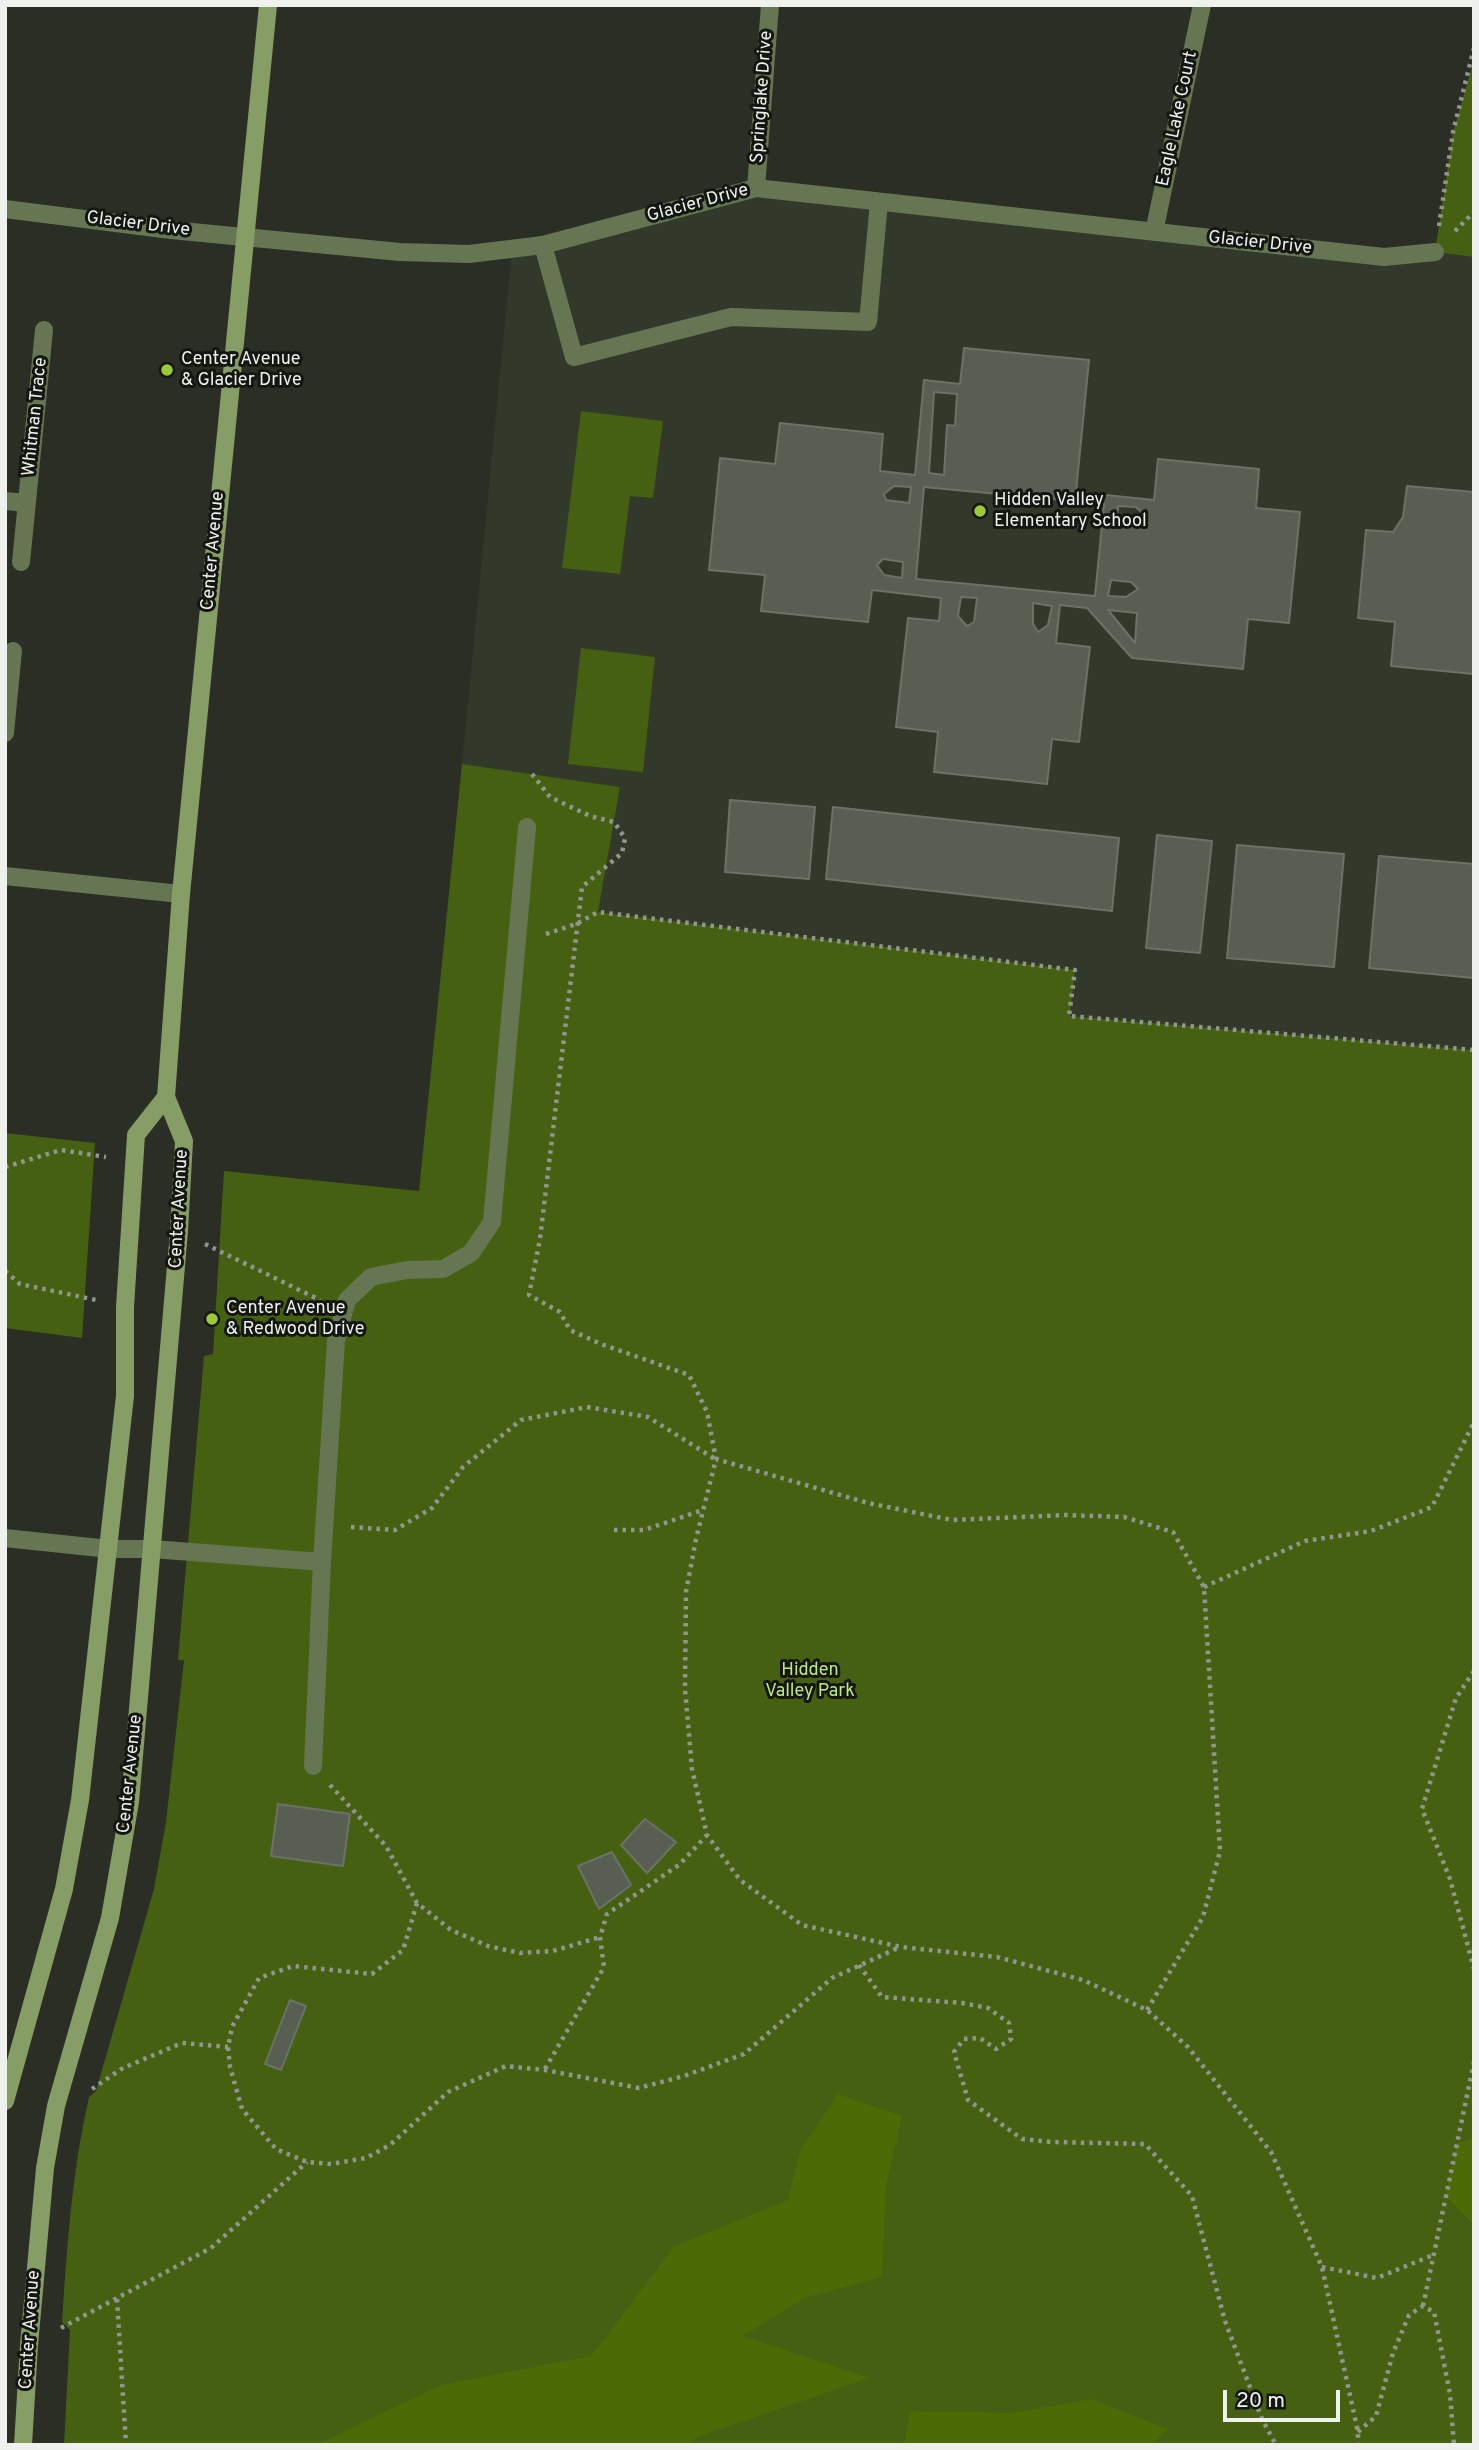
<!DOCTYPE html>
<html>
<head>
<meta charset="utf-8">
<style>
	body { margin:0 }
	#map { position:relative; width:1479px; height:2450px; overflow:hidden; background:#2a2e25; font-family:Overpass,sans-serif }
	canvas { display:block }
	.frame { position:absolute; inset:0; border:7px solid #eff2ec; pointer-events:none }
	.scale { position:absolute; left:1223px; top:2390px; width:117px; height:32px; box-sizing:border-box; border:4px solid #eff2ec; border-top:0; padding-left:9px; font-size:21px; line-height:24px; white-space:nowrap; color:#eff2ec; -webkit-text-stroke:5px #141612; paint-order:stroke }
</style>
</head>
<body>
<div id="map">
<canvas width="1479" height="2450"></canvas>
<div class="frame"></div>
<div class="scale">20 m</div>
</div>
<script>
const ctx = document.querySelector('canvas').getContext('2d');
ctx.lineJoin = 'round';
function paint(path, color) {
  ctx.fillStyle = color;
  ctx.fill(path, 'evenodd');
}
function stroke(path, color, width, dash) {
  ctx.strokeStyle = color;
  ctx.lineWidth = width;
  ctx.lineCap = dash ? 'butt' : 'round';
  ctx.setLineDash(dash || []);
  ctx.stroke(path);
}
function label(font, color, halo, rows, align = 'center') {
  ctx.font = font + ' Overpass,sans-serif';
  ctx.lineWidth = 6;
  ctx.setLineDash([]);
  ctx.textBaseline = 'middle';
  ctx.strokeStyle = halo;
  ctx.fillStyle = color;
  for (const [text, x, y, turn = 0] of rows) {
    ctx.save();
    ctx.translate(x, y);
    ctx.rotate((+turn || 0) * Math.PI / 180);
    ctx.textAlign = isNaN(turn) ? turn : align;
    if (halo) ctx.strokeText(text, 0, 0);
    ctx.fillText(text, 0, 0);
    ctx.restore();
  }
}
paint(new Path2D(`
	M 756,188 L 1384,257 L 1435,252 L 1474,257 L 1474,1050 L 1069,1016 L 1074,970 L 598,912 L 620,787 L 462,764 L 512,250 Z`), '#33392a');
paint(new Path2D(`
	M 1474,60 L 1474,257 L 1435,252 L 1453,132 Z
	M 581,411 L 663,421 L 653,498 L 630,496 L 620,574 L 562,568 Z
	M 581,648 L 655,657 L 643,772 L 568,764 Z
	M 462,764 L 620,787 L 598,912 L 1075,970 L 1070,1016 L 1474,1050 L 1474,2137 L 1456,2143 L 1445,2196 L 1474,2226 L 1474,2445 L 64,2445 L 70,2330 L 62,2322 C 67,2246 72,2171 89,2097 L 96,2091 L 154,1889 L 166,1822 L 184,1660 L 178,1660 L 204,1356 L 213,1354 L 224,1171 L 419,1191 Z
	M 5,1133 L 95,1143 L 82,1338 L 5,1328 Z`), '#466011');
paint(new Path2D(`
	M 838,2094 L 902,2116 L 886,2185 L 882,2277 L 804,2298 L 743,2336 L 869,2378 L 697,2437 L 688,2445 L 316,2445 L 441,2385 L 591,2356 L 675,2246 L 788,2200 L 800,2151 Z
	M 1474,2137 L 1474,2226 L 1445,2196 L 1456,2143 Z
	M 1092,2399 L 1168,2429 L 1151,2445 L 904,2445 L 910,2411 L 1011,2413 Z`), '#4c6a05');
const building = new Path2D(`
	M 964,348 L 1089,360 L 1076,492 L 1154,500 L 1158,459 L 1259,469 L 1256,508 L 1300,512 L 1289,623 L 1248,619 L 1243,669 L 1132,658 L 1087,608 L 1060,605 L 1056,643 L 1090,647 L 1079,742 L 1052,739 L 1047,784 L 934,772 L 938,732 L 896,727 L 908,618 L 939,621 L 941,598 L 872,590 L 868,622 L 761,611 L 765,575 L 709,570 L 720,458 L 775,464 L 780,423 L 883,434 L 880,471 L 915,475 L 924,380 L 960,384 ZM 934,392 L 957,394 L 955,426 L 947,425 L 944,475 L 929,473 ZM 894,486 L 911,487 L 909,503 L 886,500 L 884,494 ZM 924,487 L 1104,504 L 1095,596 L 916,579 ZM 1118,506 L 1136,507 L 1146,516 L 1137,523 L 1117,521 ZM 883,559 L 903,562 L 902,578 L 884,575 L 877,565 ZM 1111,580 L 1131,582 L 1138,589 L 1126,597 L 1108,596 ZM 961,597 L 977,598 L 974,622 L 967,626 L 958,616 ZM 1033,603 L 1052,606 L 1048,625 L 1038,632 L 1033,624 ZM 1108,610 L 1137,613 L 1135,643 Z
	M 1407,486 L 1474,492 L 1474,674 L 1391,666 L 1395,622 L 1358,618 L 1366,530 L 1393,532 L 1403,517 Z
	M 730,800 L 815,807 L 809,879 L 725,872 Z
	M 833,807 L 1119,838 L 1112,911 L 826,879 Z
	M 1157,835 L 1212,841 L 1200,953 L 1146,948 Z
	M 1237,845 L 1344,854 L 1334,967 L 1227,958 Z
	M 1379,856 L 1474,864 L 1474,978 L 1369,968 Z
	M 278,1804 L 350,1814 L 343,1866 L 271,1856 Z
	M 645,1819 L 676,1842 L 647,1873 L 621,1845 Z
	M 612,1852 L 631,1885 L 599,1909 L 578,1866 Z
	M 290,2000 L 306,2006 L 281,2070 L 265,2064 Z`);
paint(building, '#595e53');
stroke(building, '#6d7267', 2);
stroke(new Path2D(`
	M 1439,226 L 1453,132 L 1474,48
	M 1455,231 L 1474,212
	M 532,774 L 550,797 L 590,816 L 614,822 L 625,838 L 622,853 L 582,887 L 540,1239 L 529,1295 L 560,1312 L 570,1330 L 601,1344 L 689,1375 L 707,1412 L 716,1459
	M 546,934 L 576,924 L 598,912 L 1075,970 L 1069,1016 L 1474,1050
	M 5,1167 L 61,1150 L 106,1157
	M 205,1244 L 320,1300
	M 5,1271 L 20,1284 L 96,1300
	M 351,1527 L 395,1530 L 432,1508 L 463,1467 L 521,1420 L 587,1407 L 648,1417 L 715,1459
	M 614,1530 L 644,1530 L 703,1510
	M 1204,1587 L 1305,1541 L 1371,1531 L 1432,1507 L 1474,1422
	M 1474,1671 L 1456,1698 L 1422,1809 L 1450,1879 L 1474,1969
	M 330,1785 L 386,1846 L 417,1903 L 451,1930 L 488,1946 L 520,1953 L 553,1951 L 600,1937
	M 417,1903 L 403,1950 L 372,1974 L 293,1966 L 259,1978 L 232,2027 L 228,2047 L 230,2067 L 242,2109 L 276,2149 L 307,2162 L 331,2164 L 366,2158 L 390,2145 L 448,2092 L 506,2066 L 545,2070 L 639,2088 L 684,2076 L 744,2054 L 832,1978 L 900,1947
	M 859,1965 L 882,1997 L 962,2003 L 988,2008 L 1009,2023 L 1011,2039 L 996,2049 L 980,2038 L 964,2039 L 954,2052 L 968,2100 L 1022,2139 L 1051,2142 L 1145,2144 L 1192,2196 L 1225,2321 L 1262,2419 L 1276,2445
	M 1147,2010 L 1203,1917 L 1220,1851 L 1204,1587 L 1173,1532 L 1124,1517 L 1065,1515 L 952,1520 L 868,1503 L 716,1459 L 696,1539 L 686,1592 L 685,1689 L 692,1769 L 707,1835 L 740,1880 L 802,1925 L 901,1947 L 997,1957 L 1083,1980 L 1147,2010 L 1188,2047 L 1271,2152 L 1322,2267 L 1358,2432 L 1358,2445
	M 545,2069 L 604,1967 L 600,1937 L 607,1914 L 679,1865 L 707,1835
	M 92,2089 L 123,2068 L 182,2043 L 228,2047
	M 1322,2267 L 1377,2278 L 1433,2255
	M 117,2299 L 126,2445
	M 1423,2306 L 1474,2062
	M 61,2328 L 211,2248 L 307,2162
	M 1358,2432 L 1376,2416 L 1393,2353 L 1409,2315 L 1423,2306 L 1434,2312 L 1450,2394 L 1454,2445`), '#92968e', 4.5, [3.5, 5]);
stroke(new Path2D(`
	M 543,245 L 574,357 L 731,317 L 868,322 L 879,202
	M 5,733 L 13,651
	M 152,1549 L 322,1562
	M 313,1766 L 322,1562 L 336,1341 L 347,1300 L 371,1277 L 407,1270 L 443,1269 L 471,1253 L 492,1222 L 527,827`), '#667552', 18);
stroke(new Path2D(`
	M 756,188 L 770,5
	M 5,209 L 171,230 L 400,252 L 469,254 L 543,245 L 756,188 L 1384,257 L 1435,252
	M 1154,232 L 1202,5
	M 5,501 L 27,503
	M 21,562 L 44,330
	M 5,876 L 181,894
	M 5,1538 L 109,1549 L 152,1549`), '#667552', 18);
stroke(new Path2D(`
	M 5,2101 L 64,1889 L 80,1800 L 125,1396 L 125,1307 L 136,1135 L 166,1097
	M 23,2445 L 29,2345 L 45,2168 L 56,2106 L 110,1918 L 130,1802 L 179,1231 L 184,1141 L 166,1097 L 181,894 L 268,5`), '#869d65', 18);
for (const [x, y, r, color] of [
	[167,370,7,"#9acb35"],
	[980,511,7,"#9acb35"],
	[212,1319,7,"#9acb35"]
]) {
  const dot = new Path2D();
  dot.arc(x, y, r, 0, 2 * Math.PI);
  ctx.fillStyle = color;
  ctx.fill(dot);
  stroke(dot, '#141612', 2.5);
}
label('18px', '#eff2ec', '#141612', [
	["Springlake Drive",763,97,-86],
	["Eagle Lake Court",1178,119,-78],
	["Glacier Drive",698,204,-15],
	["Glacier Drive",138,225,7],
	["Glacier Drive",1260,244,6],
	["Whitman Trace",36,417,-84],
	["Center Avenue",214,551,-85],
	["Center Avenue",180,1209,-87],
	["Center Avenue",131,1774,-84],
	["Center Avenue",31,2330,-86]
]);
label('18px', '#eff2ec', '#141612', [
	["Center Avenue",181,360],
	["& Glacier Drive",181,381],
	["Hidden Valley",994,501],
	["Elementary School",994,522],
	["Center Avenue",226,1309],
	["& Redwood Drive",226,1330]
], 'left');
label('18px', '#beea77', '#141612', [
	["Hidden",810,1671],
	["Valley Park",810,1692]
]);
</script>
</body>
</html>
